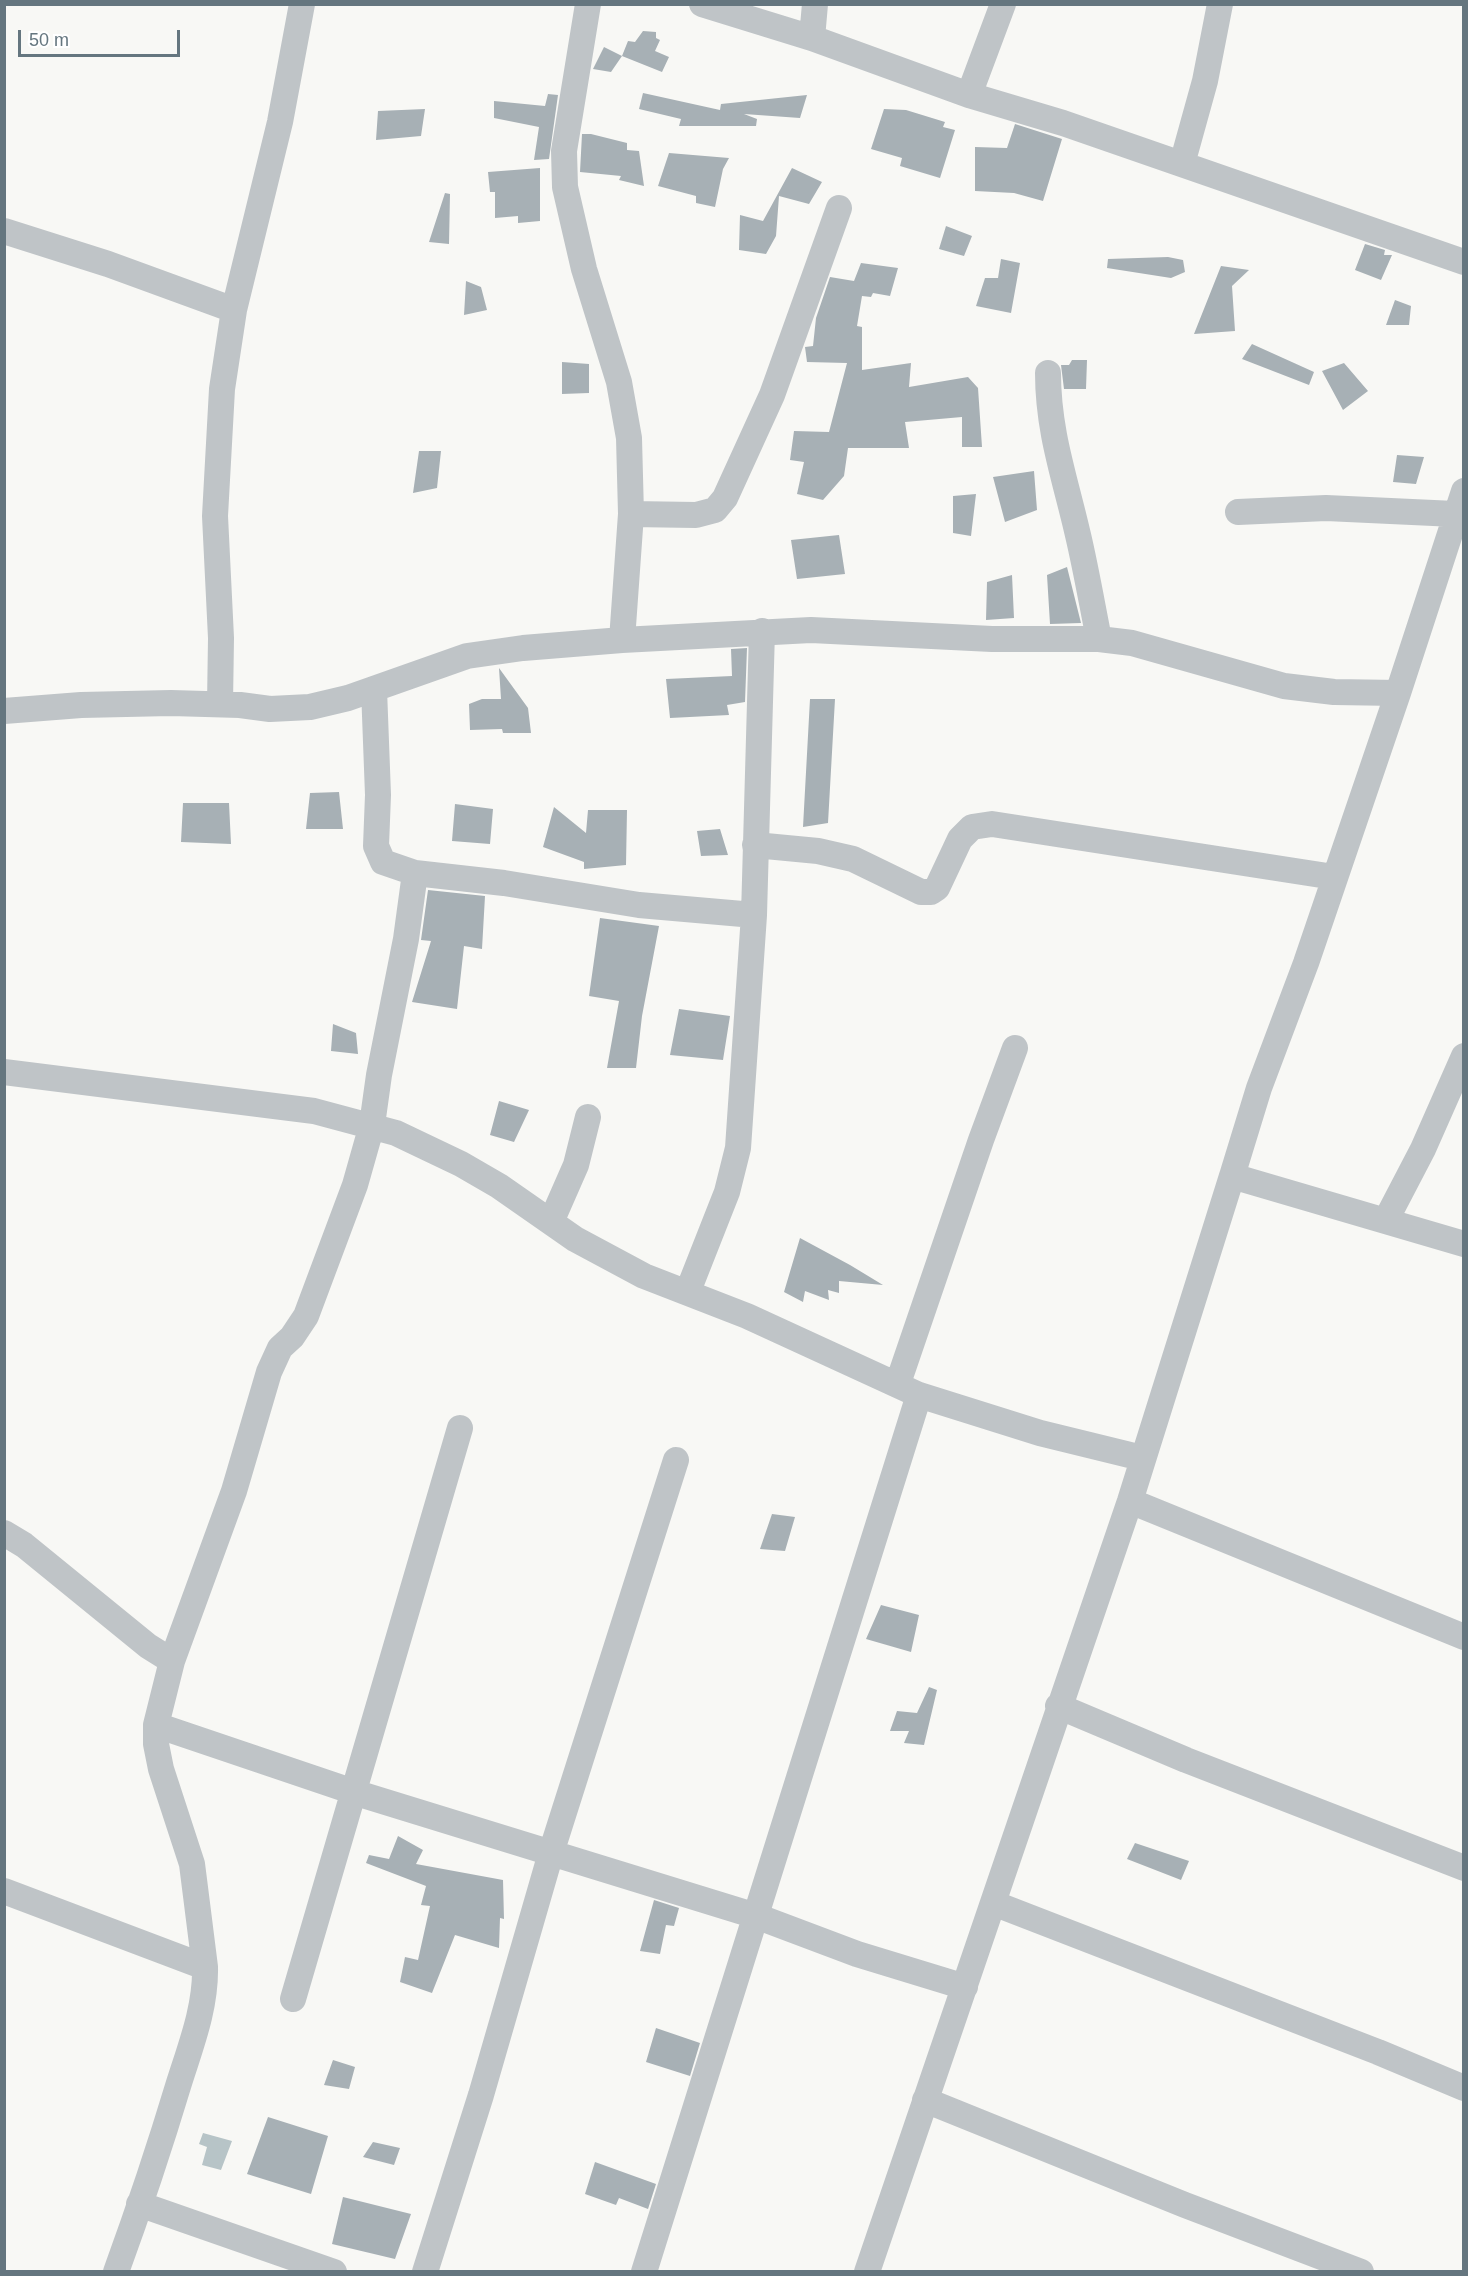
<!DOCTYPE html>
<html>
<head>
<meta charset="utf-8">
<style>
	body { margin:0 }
	#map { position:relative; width:1468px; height:2276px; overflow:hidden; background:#f8f8f5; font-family:Helvetica,sans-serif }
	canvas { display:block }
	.frame { position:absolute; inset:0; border:6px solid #65767f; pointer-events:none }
	.scale { position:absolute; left:18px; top:30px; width:162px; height:27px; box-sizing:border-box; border:3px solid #65767f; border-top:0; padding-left:8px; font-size:18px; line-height:21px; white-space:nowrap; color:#65767f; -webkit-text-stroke:4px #fff; paint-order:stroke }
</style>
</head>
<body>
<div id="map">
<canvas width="1468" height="2276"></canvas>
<div class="frame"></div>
<div class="scale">50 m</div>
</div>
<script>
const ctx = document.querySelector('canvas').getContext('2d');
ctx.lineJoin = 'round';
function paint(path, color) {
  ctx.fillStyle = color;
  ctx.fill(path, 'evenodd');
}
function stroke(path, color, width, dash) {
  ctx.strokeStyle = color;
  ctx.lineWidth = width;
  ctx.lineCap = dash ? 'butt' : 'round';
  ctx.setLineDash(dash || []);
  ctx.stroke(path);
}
paint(new Path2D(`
	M 203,2133 L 232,2141 L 221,2170 L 202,2165 L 207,2147 L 199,2144 Z`), '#b7c4c7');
paint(new Path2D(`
	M 643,31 L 656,32 L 656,38 L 660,40 L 655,51 L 669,57 L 662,72 L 622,56 L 628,41 L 635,42 Z
	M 604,47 L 622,56 L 611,72 L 593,69 Z
	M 643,93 L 720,110 L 721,104 L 807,95 L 800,118 L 744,114 L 757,119 L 756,126 L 679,126 L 681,119 L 639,109 Z
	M 548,94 L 558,95 L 549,159 L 534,160 L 539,127 L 494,118 L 494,101 L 545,106 Z
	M 425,109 L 421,136 L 376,140 L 378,111 Z
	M 884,109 L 906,110 L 945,122 L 943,127 L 955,130 L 940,178 L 900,166 L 902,158 L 871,149 Z
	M 1015,124 L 1062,139 L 1043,201 L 1014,193 L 975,191 L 975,147 L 1007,148 Z
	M 582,134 L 591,134 L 627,143 L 627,150 L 639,151 L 644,186 L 619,180 L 621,176 L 580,172 Z
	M 669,153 L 729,158 L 723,169 L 715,207 L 696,203 L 696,196 L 658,186 Z
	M 540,168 L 540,221 L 518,223 L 518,216 L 495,218 L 495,192 L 490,192 L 488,172 Z
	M 792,168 L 822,182 L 809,204 L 779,196 L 776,236 L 766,254 L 739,250 L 740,215 L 763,221 Z
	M 445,193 L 450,194 L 449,244 L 429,242 Z
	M 946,226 L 972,236 L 964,256 L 939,249 Z
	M 1365,244 L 1385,250 L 1384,255 L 1392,255 L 1381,280 L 1355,270 Z
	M 1168,257 L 1183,260 L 1185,272 L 1171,278 L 1107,268 L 1108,259 Z
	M 1001,259 L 1020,263 L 1011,313 L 976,306 L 985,278 L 998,278 Z
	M 861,263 L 898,268 L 890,296 L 873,293 L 871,297 L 862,296 L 857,326 L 862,327 L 862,370 L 911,363 L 909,387 L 968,377 L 978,388 L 982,447 L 962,447 L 962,417 L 905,422 L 909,448 L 848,448 L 844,476 L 823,500 L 797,494 L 804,462 L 790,460 L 794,431 L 829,432 L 847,363 L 807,362 L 805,347 L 813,346 L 816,318 L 830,277 L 854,281 Z
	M 1221,266 L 1249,270 L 1232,286 L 1235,331 L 1194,334 Z
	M 466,281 L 481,287 L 487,310 L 464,315 Z
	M 1395,300 L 1411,306 L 1409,325 L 1386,325 Z
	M 1252,344 L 1314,372 L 1309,385 L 1242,359 Z
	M 1072,360 L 1087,360 L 1086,389 L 1064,389 L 1061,365 L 1069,365 Z
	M 562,362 L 589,364 L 589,393 L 562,394 Z
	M 1344,363 L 1368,391 L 1343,410 L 1322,371 Z
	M 419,451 L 441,451 L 437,488 L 413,493 Z
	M 1397,455 L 1424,457 L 1416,484 L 1393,482 Z
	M 1034,471 L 1037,510 L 1005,522 L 993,477 Z
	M 976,494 L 971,536 L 953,533 L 953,496 Z
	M 839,535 L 845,574 L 797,579 L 791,540 Z
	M 1067,567 L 1081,623 L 1050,624 L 1047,575 Z
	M 1012,575 L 1014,618 L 986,620 L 987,582 Z
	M 747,648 L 745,702 L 727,705 L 729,715 L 670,718 L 666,679 L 732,676 L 731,649 Z
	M 499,668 L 528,708 L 531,733 L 503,733 L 502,729 L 470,730 L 469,704 L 482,699 L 501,699 Z
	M 810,699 L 835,699 L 828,823 L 803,827 Z
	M 339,792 L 343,829 L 306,829 L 310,793 Z
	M 183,803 L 229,803 L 231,844 L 181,842 Z
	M 455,804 L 493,809 L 490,844 L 452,841 Z
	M 554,807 L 586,833 L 588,810 L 627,810 L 626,865 L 584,869 L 584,862 L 543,847 Z
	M 720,829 L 728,855 L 701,856 L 697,831 Z
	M 428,890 L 485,896 L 482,949 L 464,946 L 457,1009 L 412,1002 L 431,941 L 421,940 Z
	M 600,918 L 659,926 L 642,1016 L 636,1068 L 607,1068 L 619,1001 L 589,996 Z
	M 679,1009 L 730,1016 L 723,1060 L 670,1055 Z
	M 333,1024 L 356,1033 L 358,1054 L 331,1051 Z
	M 499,1101 L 529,1110 L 514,1142 L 490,1135 Z
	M 800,1238 L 850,1265 L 883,1285 L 839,1281 L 839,1293 L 828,1290 L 829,1300 L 805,1291 L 803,1302 L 784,1292 Z
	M 772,1514 L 795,1517 L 785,1551 L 760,1549 Z
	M 881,1605 L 919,1615 L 911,1652 L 866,1639 Z
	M 929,1687 L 937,1690 L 924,1745 L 904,1743 L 909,1731 L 890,1731 L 897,1711 L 917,1713 Z
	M 398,1836 L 423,1850 L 416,1864 L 503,1880 L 504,1919 L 500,1918 L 499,1948 L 455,1935 L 432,1993 L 400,1982 L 405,1957 L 418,1960 L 430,1906 L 421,1905 L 426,1886 L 366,1863 L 369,1855 L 389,1859 Z
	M 1135,1843 L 1189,1861 L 1181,1880 L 1127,1859 Z
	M 654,1900 L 679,1908 L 674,1926 L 666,1925 L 660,1954 L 640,1951 Z
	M 656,2028 L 700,2043 L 690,2076 L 646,2062 Z
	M 333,2060 L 355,2067 L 349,2089 L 324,2085 Z
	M 268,2117 L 328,2136 L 311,2194 L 247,2174 Z
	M 373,2142 L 400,2148 L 394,2165 L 363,2157 Z
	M 595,2162 L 656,2184 L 648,2209 L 619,2198 L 616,2205 L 585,2194 Z
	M 343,2197 L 411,2214 L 395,2259 L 332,2244 Z`), '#a7b0b5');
stroke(new Path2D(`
	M 588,4 L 564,151 L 565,187 L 584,269 L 619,382 L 629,438 L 631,514 L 622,640
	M 702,4 L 812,38 L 969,95 L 1063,123 L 1464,262
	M 812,38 L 815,4
	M 969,95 L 1003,4
	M 1182,164 L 1205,81 L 1220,4
	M 4,231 L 108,264 L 234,310
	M 1048,373 C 1048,432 1065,478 1078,535 C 1086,569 1092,604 1099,639
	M 1238,512 L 1326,508 L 1455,514
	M 631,514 L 696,515 L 715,510 L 725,498 L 772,395 L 839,208
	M 374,689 L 378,795 L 376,846 L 383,862 L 415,873 L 504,883 L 639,905 L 754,915
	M 220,704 L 221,638 L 215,516 L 222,389 L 234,310 L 280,122 L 302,4
	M 4,711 L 81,705 L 171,703 L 240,705 L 270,709 L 310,707 L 348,698 L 467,656 L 523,648 L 622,640 L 811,630 L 992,639 L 1099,639 L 1132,643 L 1284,686 L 1334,692 L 1398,693
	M 755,845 L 818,851 L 853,859 L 921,892 L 931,892 L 937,888 L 960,839 L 972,827 L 992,824 L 1334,877
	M 4,1072 L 314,1111 L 396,1133 L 461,1164 L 499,1186 L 575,1239 L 644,1276 L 747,1316 L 919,1395 L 1040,1433 L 1142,1458
	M 1232,1176 L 1259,1088 L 1306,963 L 1398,693 L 1464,491
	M 1386,1220 L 1423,1149 L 1464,1056
	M 551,1222 L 576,1165 L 588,1117
	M 688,1291 L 727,1192 L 738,1148 L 754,915 L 762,631
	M 898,1383 L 981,1140 L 1015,1048
	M 1130,1501 L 1464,1637
	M 4,1533 L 24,1545 L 148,1646 L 172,1661
	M 1058,1706 L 1186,1760 L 1464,1868
	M 156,1725 L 363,1795 L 756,1916 L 857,1954 L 965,1987
	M 4,1891 L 205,1967 C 206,2007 191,2045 179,2083 C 160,2146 139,2209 116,2272
	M 993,1903 L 1378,2052 L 1464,2088
	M 205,1967 L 192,1864 L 161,1769 L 156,1744 L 156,1725 L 172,1661 L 234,1491 L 269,1372 L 280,1348 L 292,1337 L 306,1316 L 355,1185 L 372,1125 L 379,1075 L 406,939 L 415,873
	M 293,1999 L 460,1428
	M 925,2100 L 1185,2205 L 1361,2272
	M 139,2204 L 334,2272
	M 425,2272 L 481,2095 L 551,1853 L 676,1460
	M 644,2272 L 919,1395
	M 867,2272 L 1130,1501 L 1232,1176 L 1464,1244`), '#bfc4c7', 26);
</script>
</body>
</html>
